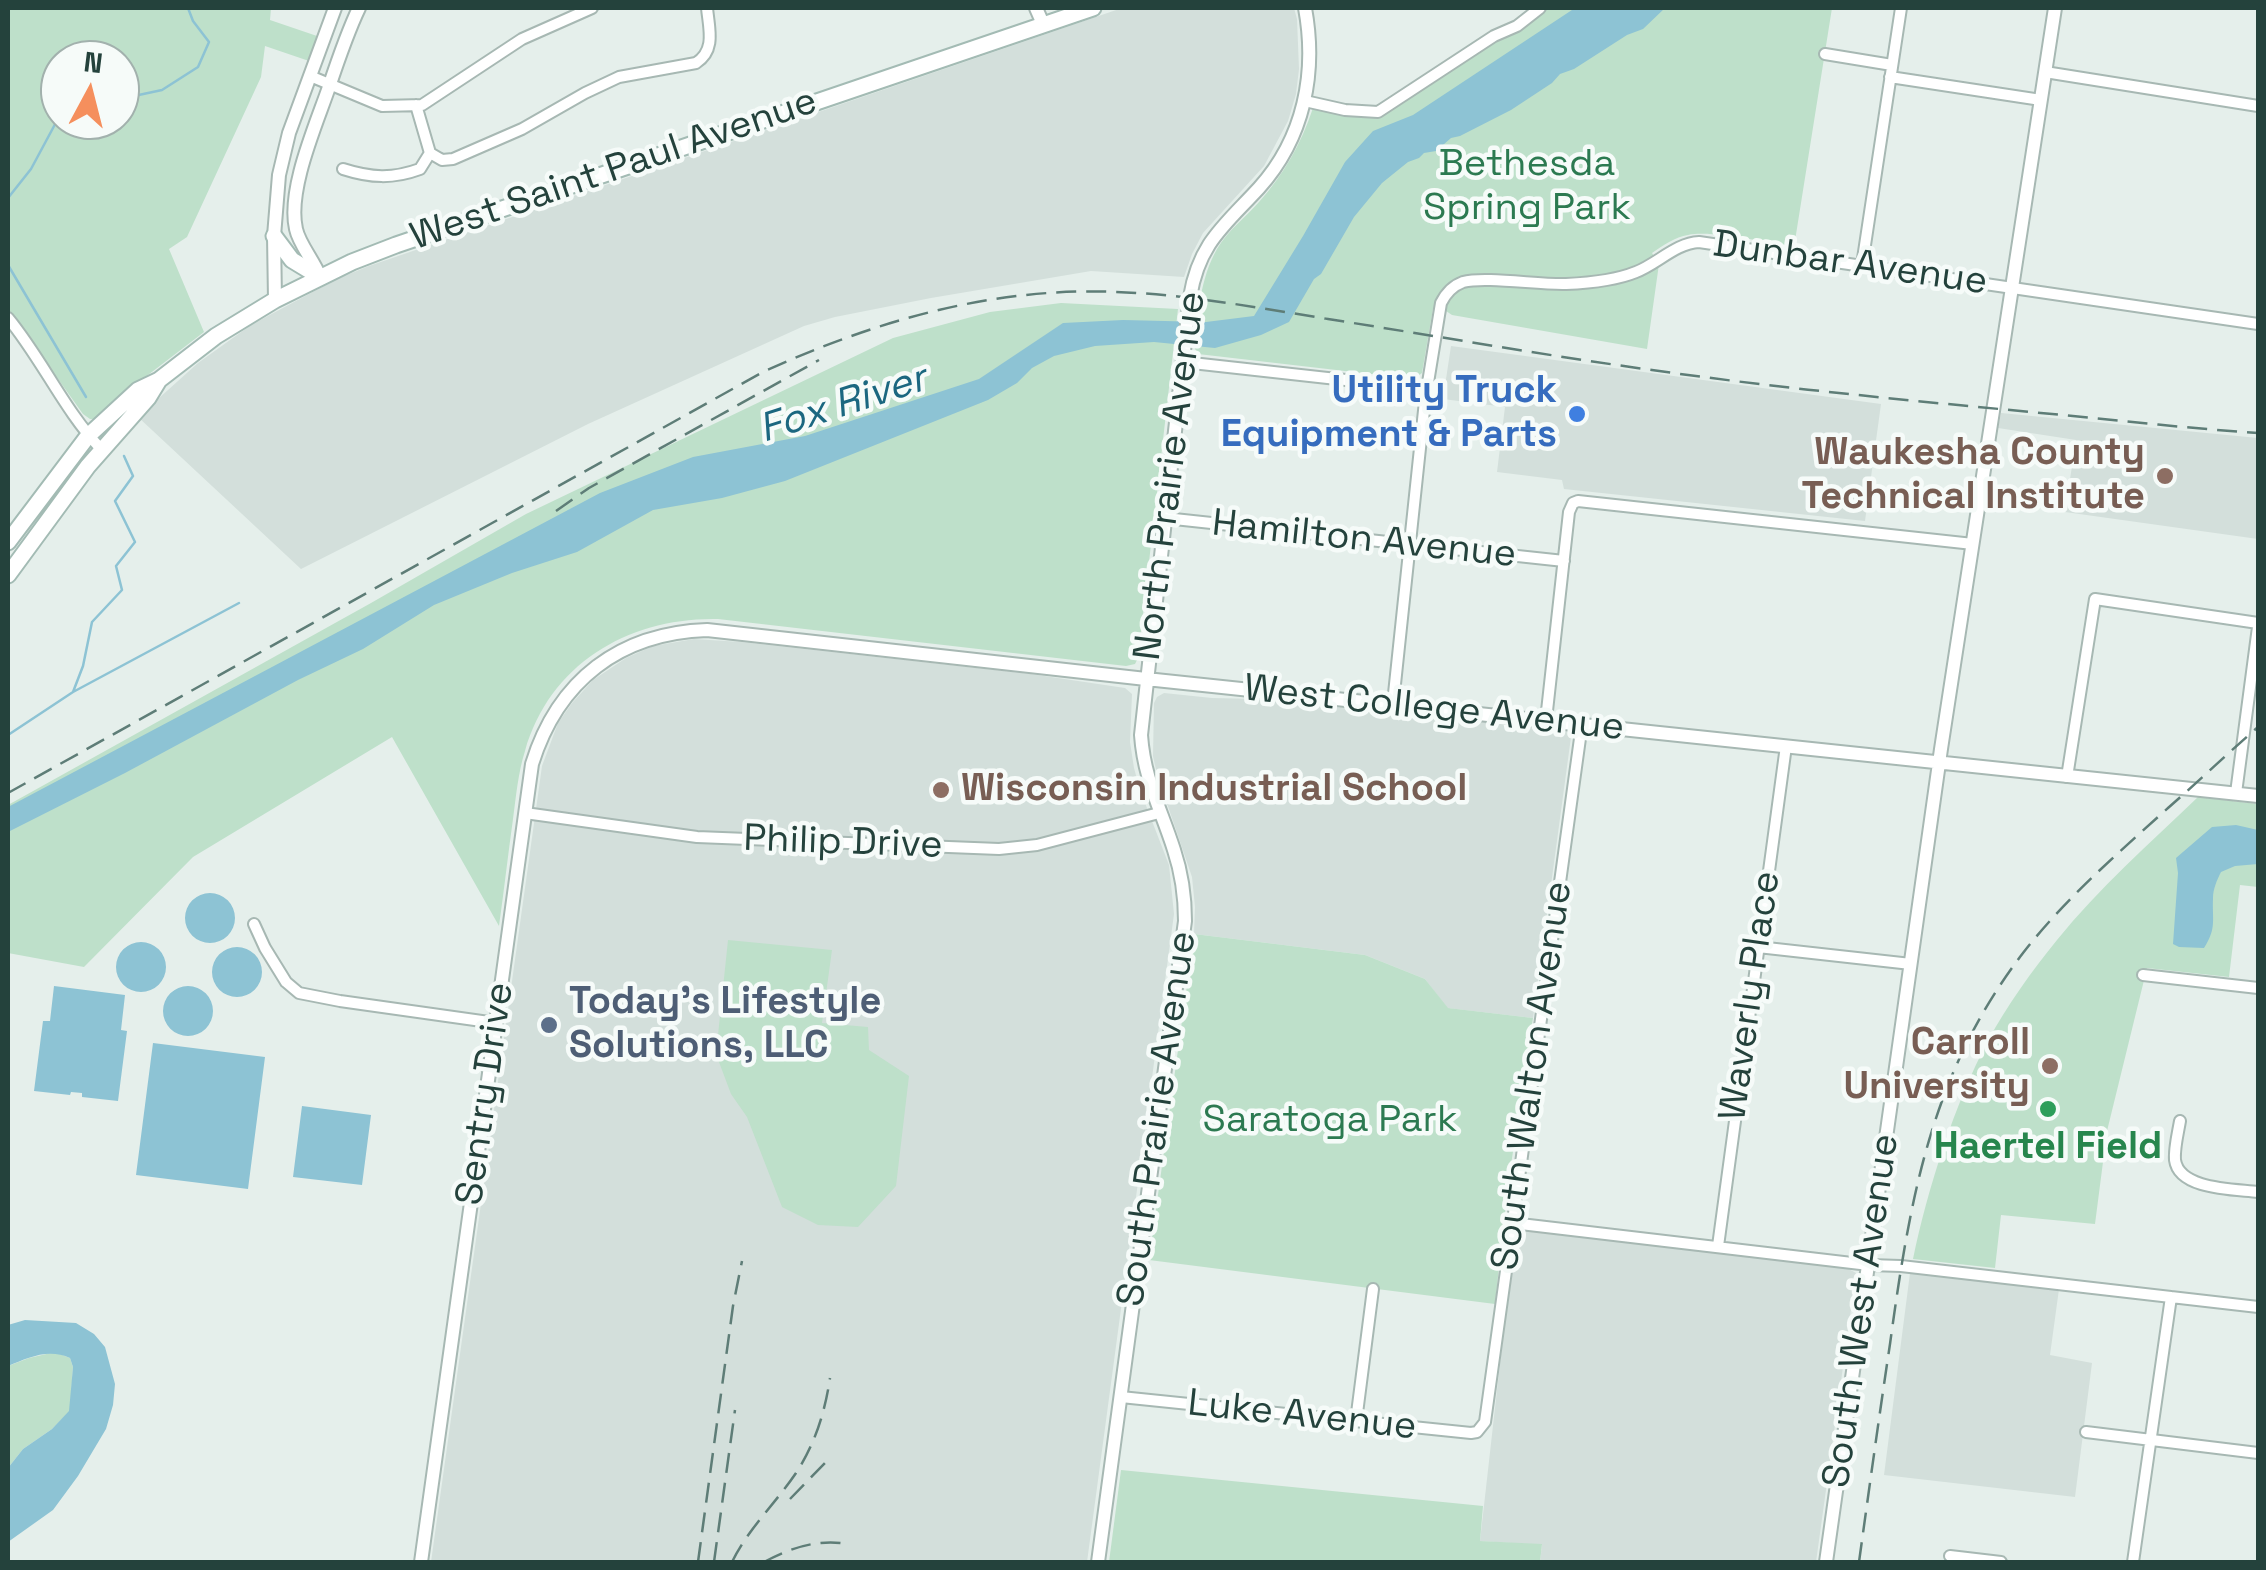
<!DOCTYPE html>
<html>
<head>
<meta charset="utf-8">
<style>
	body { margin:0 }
	#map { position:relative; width:2266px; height:1570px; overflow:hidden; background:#e5efeb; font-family:"Space Grotesk",sans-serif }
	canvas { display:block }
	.frame { position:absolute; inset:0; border:10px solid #24423c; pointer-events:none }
	.north { position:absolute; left:40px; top:40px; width:100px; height:100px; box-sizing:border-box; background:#f6fbf9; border:2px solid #a2b1ad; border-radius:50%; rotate:7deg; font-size:28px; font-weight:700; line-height:40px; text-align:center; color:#24423c }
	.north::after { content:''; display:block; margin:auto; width:35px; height:45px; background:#f58f5d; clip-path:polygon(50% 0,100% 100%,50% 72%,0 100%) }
</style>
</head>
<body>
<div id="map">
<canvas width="2266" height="1570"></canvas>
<div class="frame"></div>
<div class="north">N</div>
</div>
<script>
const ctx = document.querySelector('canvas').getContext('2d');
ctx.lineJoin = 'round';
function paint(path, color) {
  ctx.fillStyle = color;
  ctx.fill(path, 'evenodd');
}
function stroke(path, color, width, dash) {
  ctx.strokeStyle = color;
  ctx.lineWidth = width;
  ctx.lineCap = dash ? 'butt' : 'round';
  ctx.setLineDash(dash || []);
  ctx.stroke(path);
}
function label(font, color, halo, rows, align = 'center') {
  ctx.font = font + ' "Space Grotesk",sans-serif';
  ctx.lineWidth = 9;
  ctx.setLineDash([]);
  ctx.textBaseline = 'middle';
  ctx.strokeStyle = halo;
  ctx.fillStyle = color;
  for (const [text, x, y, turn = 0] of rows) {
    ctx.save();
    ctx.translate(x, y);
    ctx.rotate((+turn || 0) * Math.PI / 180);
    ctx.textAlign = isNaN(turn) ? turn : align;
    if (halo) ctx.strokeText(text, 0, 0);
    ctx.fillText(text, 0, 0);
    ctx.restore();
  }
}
paint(new Path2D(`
	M 1122,8 L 1294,8 L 1297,19 L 1299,69 L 1296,94 L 1288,121 L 1264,166 L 1203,233 L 1192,254 L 1184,277 L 1091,271 L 931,298 L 835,317 L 804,326 L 588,424 L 301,569 L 138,417 L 198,363 L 251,325 L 337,279 L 369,266 Z
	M 1451,346 L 1881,404 L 1865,521 L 1564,489 L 1562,480 L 1497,472 L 1505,407 L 1443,399 Z
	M 2001,413 L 2258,438 L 2258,539 L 2065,512 L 2076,440 L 1998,428 Z
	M 694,639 L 742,642 L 1031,674 L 1125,688 L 1132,694 L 1130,742 L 1134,768 L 1140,790 L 1169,865 L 1174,914 L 1087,1562 L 431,1562 L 542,766 L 558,723 L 572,703 L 593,680 L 626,658 L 653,646 Z
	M 1164,693 L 1212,698 L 1259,699 L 1451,719 L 1456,717 L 1568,731 L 1571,737 L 1533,1018 L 1447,1008 L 1425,979 L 1365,955 L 1194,934 L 1195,907 L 1192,877 L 1157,774 L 1153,756 L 1154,703 L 1157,697 Z
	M 1523,1230 L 1845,1267 L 1856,1273 L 1816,1562 L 1540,1562 L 1542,1545 L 1480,1541 L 1503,1337 L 1517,1242 L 1519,1232 Z
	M 1910,1273 L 2059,1289 L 2050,1355 L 2092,1363 L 2075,1497 L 1884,1475 Z`), '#d3dfdb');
paint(new Path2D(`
	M 8,8 L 271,8 L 270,20 L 317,36 L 309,61 L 265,46 L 261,77 L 187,237 L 169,249 L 204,332 L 131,388 L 94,419 L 90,419 L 83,414 L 8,309 ZM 60,60 L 120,60 L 120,120 L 60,120 Z
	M 1547,8 L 1832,8 L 1794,247 C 1767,243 1713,230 1688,235 C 1675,237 1664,245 1652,253 L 1659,264 L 1647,349 L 1452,315 L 1446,311 L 1433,309 L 1422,373 L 1414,379 L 1198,354 L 1194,347 C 1198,314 1200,279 1217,249 C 1228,230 1245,218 1259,202 C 1284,174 1301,144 1313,108 L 1357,117 L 1375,116 L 1502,36 L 1523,28 Z
	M 1061,303 L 1178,309 L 1138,658 L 1135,664 L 1126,666 L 718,619 C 630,617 550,663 525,751 C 518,773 516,797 513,819 C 508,855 504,890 499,926 L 392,737 L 193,857 L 84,967 L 8,953 L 8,805 L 371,603 L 526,514 L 893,338 L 990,312 Z
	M 2198,797 L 2258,804 L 2258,887 L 2240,885 L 2229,977 L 2147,968 L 2107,1131 L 2095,1224 L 2001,1215 L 1995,1268 L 1913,1259 C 1927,1191 1955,1102 1988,1041 C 2007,1005 2032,971 2057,940 C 2099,888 2150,843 2198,797 Z
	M 1194,934 L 1365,955 L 1425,979 L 1448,1008 L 1533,1018 L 1508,1185 L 1495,1304 L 1149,1260 Z
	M 728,940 L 832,950 L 822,1023 L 868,1027 L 869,1050 L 909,1076 L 896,1186 L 858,1227 L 818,1225 L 782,1207 L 747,1117 L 731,1094 L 716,1054 Z
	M 55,1352 L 70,1358 L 73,1367 L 70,1411 L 52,1429 L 23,1449 L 8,1468 L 8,1366 L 29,1358 Z
	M 1121,1470 L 1483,1506 L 1480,1541 L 1542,1544 L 1540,1562 L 1109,1562 Z`), '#bee0ca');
paint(new Path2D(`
	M 1575,8 L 1665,8 L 1643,29 L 1627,35 L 1574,69 L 1560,74 L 1552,83 L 1511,110 L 1460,136 L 1451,138 L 1436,151 L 1424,153 L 1419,158 L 1408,162 L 1382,183 L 1354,217 L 1321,274 L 1314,279 L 1289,322 L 1261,335 L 1215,348 L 1154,342 L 1095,346 L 1054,356 L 1032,368 L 1017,383 L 988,400 L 785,481 L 722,498 L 653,510 L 577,552 L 512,573 L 434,605 L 363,649 L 298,680 L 125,773 L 8,832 L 8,807 L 600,493 L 693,457 L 805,436 L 979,379 L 1063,323 L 1123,320 L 1206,322 L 1254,316 L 1303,236 L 1345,162 L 1373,131 L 1413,115 Z
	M 2236,825 L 2258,830 L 2258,864 L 2235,866 L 2221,872 C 2217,880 2213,889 2213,898 C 2212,920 2217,928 2204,948 L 2179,947 L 2173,944 L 2178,873 L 2176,858 L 2212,827 Z
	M185 918a25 25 0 1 1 50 0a25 25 0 1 1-50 0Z
	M116 967a25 25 0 1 1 50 0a25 25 0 1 1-50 0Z
	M212 972a25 25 0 1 1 50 0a25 25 0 1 1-50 0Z
	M163 1011a25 25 0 1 1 50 0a25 25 0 1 1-50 0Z
	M 54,986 L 125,995 L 121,1030 L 127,1031 L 118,1101 L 82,1097 L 82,1093 L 71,1092 L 70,1095 L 34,1091 L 43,1021 L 50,1021 Z
	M 153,1043 L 265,1057 L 248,1189 L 136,1175 Z
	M 302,1106 L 371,1115 L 362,1185 L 293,1177 Z
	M 25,1320 L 76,1323 L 94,1334 L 105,1347 L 115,1384 L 113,1405 L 106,1429 L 78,1476 L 53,1510 L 8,1542 L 8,1468 L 23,1449 L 52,1429 L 69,1411 L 73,1367 L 70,1358 C 48,1348 28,1358 8,1366 L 8,1325 Z`), '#8dc3d4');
stroke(new Path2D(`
	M 120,99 L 162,90 L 198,67 L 209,42 L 193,21 L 188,8
	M 8,198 L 31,169 L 60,115
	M 8,265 L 86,397
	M 73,692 L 239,603
	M 8,735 L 73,692 L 83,666 L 92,622 L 122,590 L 116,566 L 135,542 L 115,501 L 133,476 L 124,456`), '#8dc3d4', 2.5);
const minor = new Path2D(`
	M 1825,54 L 1892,65
	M 2045,72 L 2258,106
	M 310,76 L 382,106 L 422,105 L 522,39 L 592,8
	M 1890,77 L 2041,100
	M 1305,101 L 1345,110 L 1378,112 L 1494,36 L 1517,26 L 1540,8
	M 430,153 L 442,160 L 453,159 L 522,129 L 585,93 L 619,77 L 696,63 C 716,50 709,29 707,8
	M 343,169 C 371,178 393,179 420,169 L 430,153 L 416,105
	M 1862,265 L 1901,8
	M 8,318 C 42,359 64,410 101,449
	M 1183,362 L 1427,389
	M 1165,518 L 1564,561
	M 1393,703 L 1425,401 L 1441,303 C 1446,293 1452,286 1463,282 C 1485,276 1539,285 1566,284 C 1589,283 1614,281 1636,272 C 1657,264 1676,243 1699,242 L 2258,324
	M 1546,720 L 1569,512 L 1573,503 L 1578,501 L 1973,544
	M 2067,777 L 2095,599 L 2258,623
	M 2236,793 L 2258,627
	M 525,813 L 697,837 L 999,849 L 1037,845 L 1159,813
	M 254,924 L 265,948 L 286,982 L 299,993 L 340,1001 L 496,1023
	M 1758,947 L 1911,964
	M 2143,975 L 2258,988
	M 2180,1121 C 2178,1133 2174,1148 2175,1160 C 2179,1190 2235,1189 2258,1192
	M 1512,1223 L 1869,1265 L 1901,1266 L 2258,1307
	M 1718,1246 L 1786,746
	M 1121,1397 L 1471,1433 L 1477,1432 L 1485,1422 L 1582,724
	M 1356,1421 L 1373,1289
	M 2086,1432 L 2258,1453
	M 1950,1556 L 2001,1562
	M 2133,1562 L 2171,1297`);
const tertiary = new Path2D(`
	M 1036,8 L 1043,24
	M 320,277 C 314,261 299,244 296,229 C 287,190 316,125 329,87 C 338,60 347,33 359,8
	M 275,300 L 274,236 L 279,175 L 289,133 L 335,8
	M 421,1562 L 532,764 C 558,680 620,633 707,630 L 1146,679 L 2258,796
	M 1098,1562 L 1185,921 C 1185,897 1182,874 1174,850 C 1161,809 1144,779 1141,735 L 1190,297 C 1199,243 1224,226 1259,188 C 1304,138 1317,73 1305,8
	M 1826,1562 L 1941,749 L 2055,8`);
const secondary = new Path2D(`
	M 274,236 L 292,260 L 320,277
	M 8,542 L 88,436 L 138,390 L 159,380 L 216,336 L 275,300 L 352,262 L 396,245 L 1093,8
	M 8,575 L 88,466 L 148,398 L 159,380`);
stroke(minor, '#a7b8b3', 14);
stroke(tertiary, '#a7b8b3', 16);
stroke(secondary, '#a3bbb4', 19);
stroke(minor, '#fff', 10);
stroke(tertiary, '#fff', 12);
stroke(secondary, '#fff', 15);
stroke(new Path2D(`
	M 556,511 L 589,488 L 819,360
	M 8,793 L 763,372 C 853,331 948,300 1048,293 C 1142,286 1235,304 1328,319 C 1436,336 1543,355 1652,370 C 1778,388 1904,400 2031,412 C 2107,419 2182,428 2258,433
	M 790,1499 L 825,1463
	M 698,1562 L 733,1306 L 742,1261
	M 714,1562 L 735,1410
	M 732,1562 C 748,1529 775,1504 796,1473 C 815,1444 825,1412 830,1378
	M 764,1562 C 788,1549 814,1540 841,1543
	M 1859,1562 C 1869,1490 1879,1417 1890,1344 C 1910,1198 1931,1073 2023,953 C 2065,899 2117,854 2168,808 C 2199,781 2228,753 2258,727`), '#5e7d77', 2.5, [20, 10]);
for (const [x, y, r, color] of [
	[1577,414,10,"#3f7fe0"],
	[2165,476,10,"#8d6e63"],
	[941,790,10,"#8d6e63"],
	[549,1025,10,"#5c6f8a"],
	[2050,1066,10,"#8d6e63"],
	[2048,1109,10,"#2e9e5b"]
]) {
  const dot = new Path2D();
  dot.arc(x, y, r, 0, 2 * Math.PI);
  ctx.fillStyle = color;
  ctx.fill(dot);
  stroke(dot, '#f6fbf9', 4);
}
label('38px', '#2c7a51', '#f6fbf9', [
	["Bethesda",1527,165],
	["Spring Park",1527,209],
	["Saratoga Park",1330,1121]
]);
label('38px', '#24423c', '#f6fbf9', [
	["West Saint Paul Avenue",614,170,-19],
	["Dunbar Avenue",1850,264,8],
	["North Prairie Avenue",1171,476,-83],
	["Hamilton Avenue",1364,540,6],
	["West College Avenue",1434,709,6],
	["Philip Drive",843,843,2],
	["Waverly Place",1751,996,-82],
	["South Walton Avenue",1533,1076,-82],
	["Sentry Drive",486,1094,-82],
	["South Prairie Avenue",1158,1119,-82],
	["South West Avenue",1862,1311,-82],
	["Luke Avenue",1302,1416,6]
]);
label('bold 38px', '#366cbe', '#f6fbf9', [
	["Utility Truck",1557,392],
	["Equipment & Parts",1557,436]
], 'right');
label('bold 38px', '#785e54', '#f6fbf9', [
	["Waukesha County",2145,454],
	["Technical Institute",2145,498],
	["Wisconsin Industrial School",961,790,"left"],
	["Carroll",2030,1044],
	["University",2030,1088]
], 'right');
label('bold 38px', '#4e5e75', '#f6fbf9', [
	["Today's Lifestyle",569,1003],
	["Solutions, LLC",569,1047]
], 'left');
label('bold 38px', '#27864d', '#f6fbf9', [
	["Haertel Field",2048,1148]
]);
label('italic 40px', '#1b6780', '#f6fbf9', [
	["Fox River",843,405,-18]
]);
</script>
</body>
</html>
